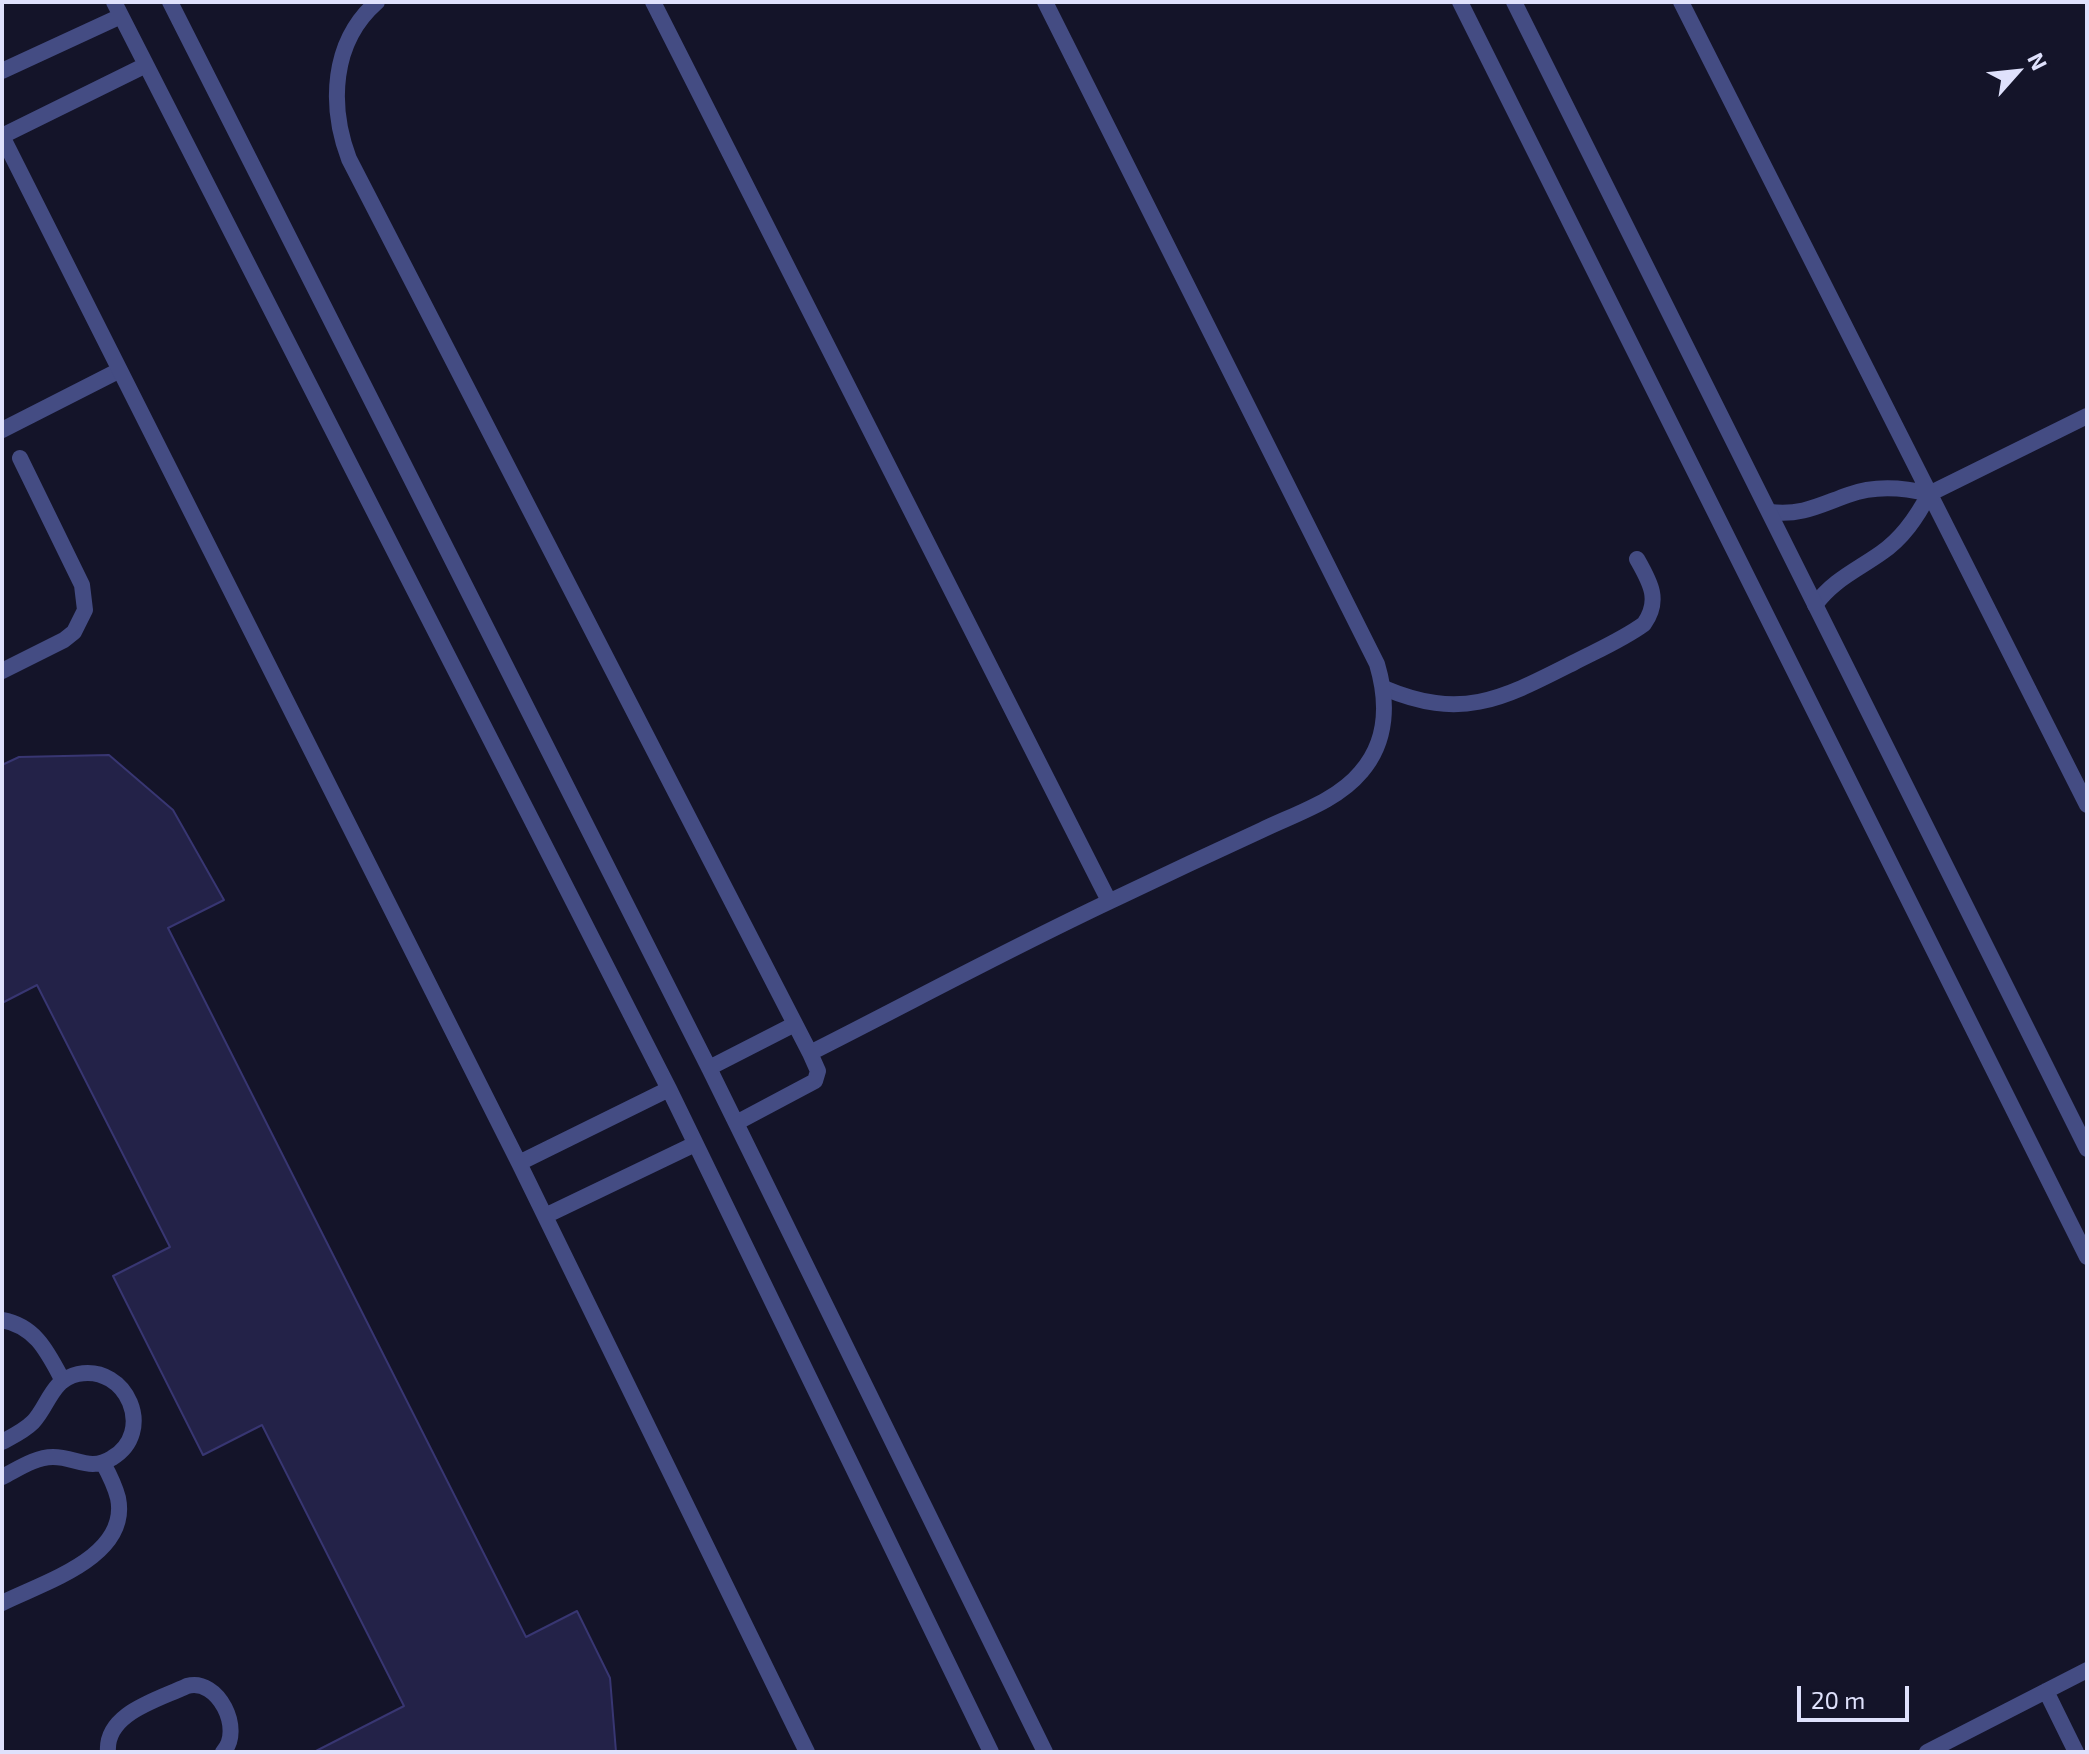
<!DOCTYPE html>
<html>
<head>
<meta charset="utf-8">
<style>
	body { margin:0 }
	#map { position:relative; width:2089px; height:1754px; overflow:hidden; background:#141429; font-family:"Exo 2",sans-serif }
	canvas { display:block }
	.frame { position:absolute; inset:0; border:4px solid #dfe1fc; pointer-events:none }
	.north { position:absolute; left:1977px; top:32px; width:80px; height:80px; -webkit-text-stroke:6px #141429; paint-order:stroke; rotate:63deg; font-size:22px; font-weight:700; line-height:32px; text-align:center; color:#dfe1fc }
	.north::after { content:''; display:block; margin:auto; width:28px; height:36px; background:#dfe1fc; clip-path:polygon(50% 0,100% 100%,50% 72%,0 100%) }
	.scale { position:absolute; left:1797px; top:1686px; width:112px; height:36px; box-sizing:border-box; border:4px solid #dfe1fc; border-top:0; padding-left:10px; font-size:24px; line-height:28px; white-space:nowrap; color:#dfe1fc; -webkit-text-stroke:6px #141429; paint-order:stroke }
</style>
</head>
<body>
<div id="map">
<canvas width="2089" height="1754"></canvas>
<div class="frame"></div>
<div class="north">N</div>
<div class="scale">20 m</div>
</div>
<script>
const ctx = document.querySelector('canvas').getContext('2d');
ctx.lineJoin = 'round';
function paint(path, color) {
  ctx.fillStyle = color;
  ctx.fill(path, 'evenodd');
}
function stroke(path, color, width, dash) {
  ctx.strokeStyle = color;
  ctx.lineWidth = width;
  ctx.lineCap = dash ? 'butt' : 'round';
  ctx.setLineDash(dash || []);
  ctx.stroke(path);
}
const building = new Path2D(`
	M 109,755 L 173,810 L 224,900 L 168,928 L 526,1637 L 577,1611 L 610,1678 L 616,1752 L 314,1752 L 404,1706 L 262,1425 L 203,1455 L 113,1276 L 170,1247 L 37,985 L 2,1003 L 2,765 L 19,757 Z`);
paint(building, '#232248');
stroke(building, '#383672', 2);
stroke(new Path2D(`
	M 1681,2 L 2087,805
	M 2,430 L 118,371
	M 1770,512 C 1801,516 1820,505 1848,495 C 1875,485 1902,487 1929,494
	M 1815,605 C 1833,580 1857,570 1881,553 C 1903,538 1917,517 1929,494 L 2087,416
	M 2,671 L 64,640 L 74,632 L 85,610 L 82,585 L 20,458
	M 1384,688 C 1462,721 1502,699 1573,663 C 1596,651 1622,640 1644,624 C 1661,600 1650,582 1637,559
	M 2,1320 C 36,1326 48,1353 63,1381
	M 2,1442 C 13,1436 24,1431 33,1422 C 49,1405 51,1380 78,1374 C 127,1364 156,1432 112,1458 C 90,1472 76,1457 53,1457 C 35,1457 18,1469 2,1477
	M 2,1603 C 44,1582 130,1557 118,1498 C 115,1486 109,1474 103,1463
	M 2046,1691 L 2076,1752
	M 108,1752 C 105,1713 158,1700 187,1686 C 218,1677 244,1730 223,1752
	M 1927,1752 L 2087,1670`), '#444c83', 16);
stroke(new Path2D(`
	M 114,2 L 669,1089 L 991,1752
	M 170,2 L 709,1068 L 1045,1752
	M 377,2 C 331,42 329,106 349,159 L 810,1053 C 913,1001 1014,946 1119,897 C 1167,874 1214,852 1262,830 C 1295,814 1337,801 1361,772 C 1388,741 1388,701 1377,664 L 1045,2
	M 653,2 L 1109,901
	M 1460,2 L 2087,1257
	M 1514,2 L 2087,1149
	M 2,71 L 121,16
	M 2,136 L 519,1163 L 807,1752
	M 2,136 L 146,65
	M 709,1068 L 795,1024
	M 736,1123 L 815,1081 L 818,1071 L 810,1053
	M 519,1163 L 669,1089
	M 545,1216 L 695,1144`), '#444c83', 16);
</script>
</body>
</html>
